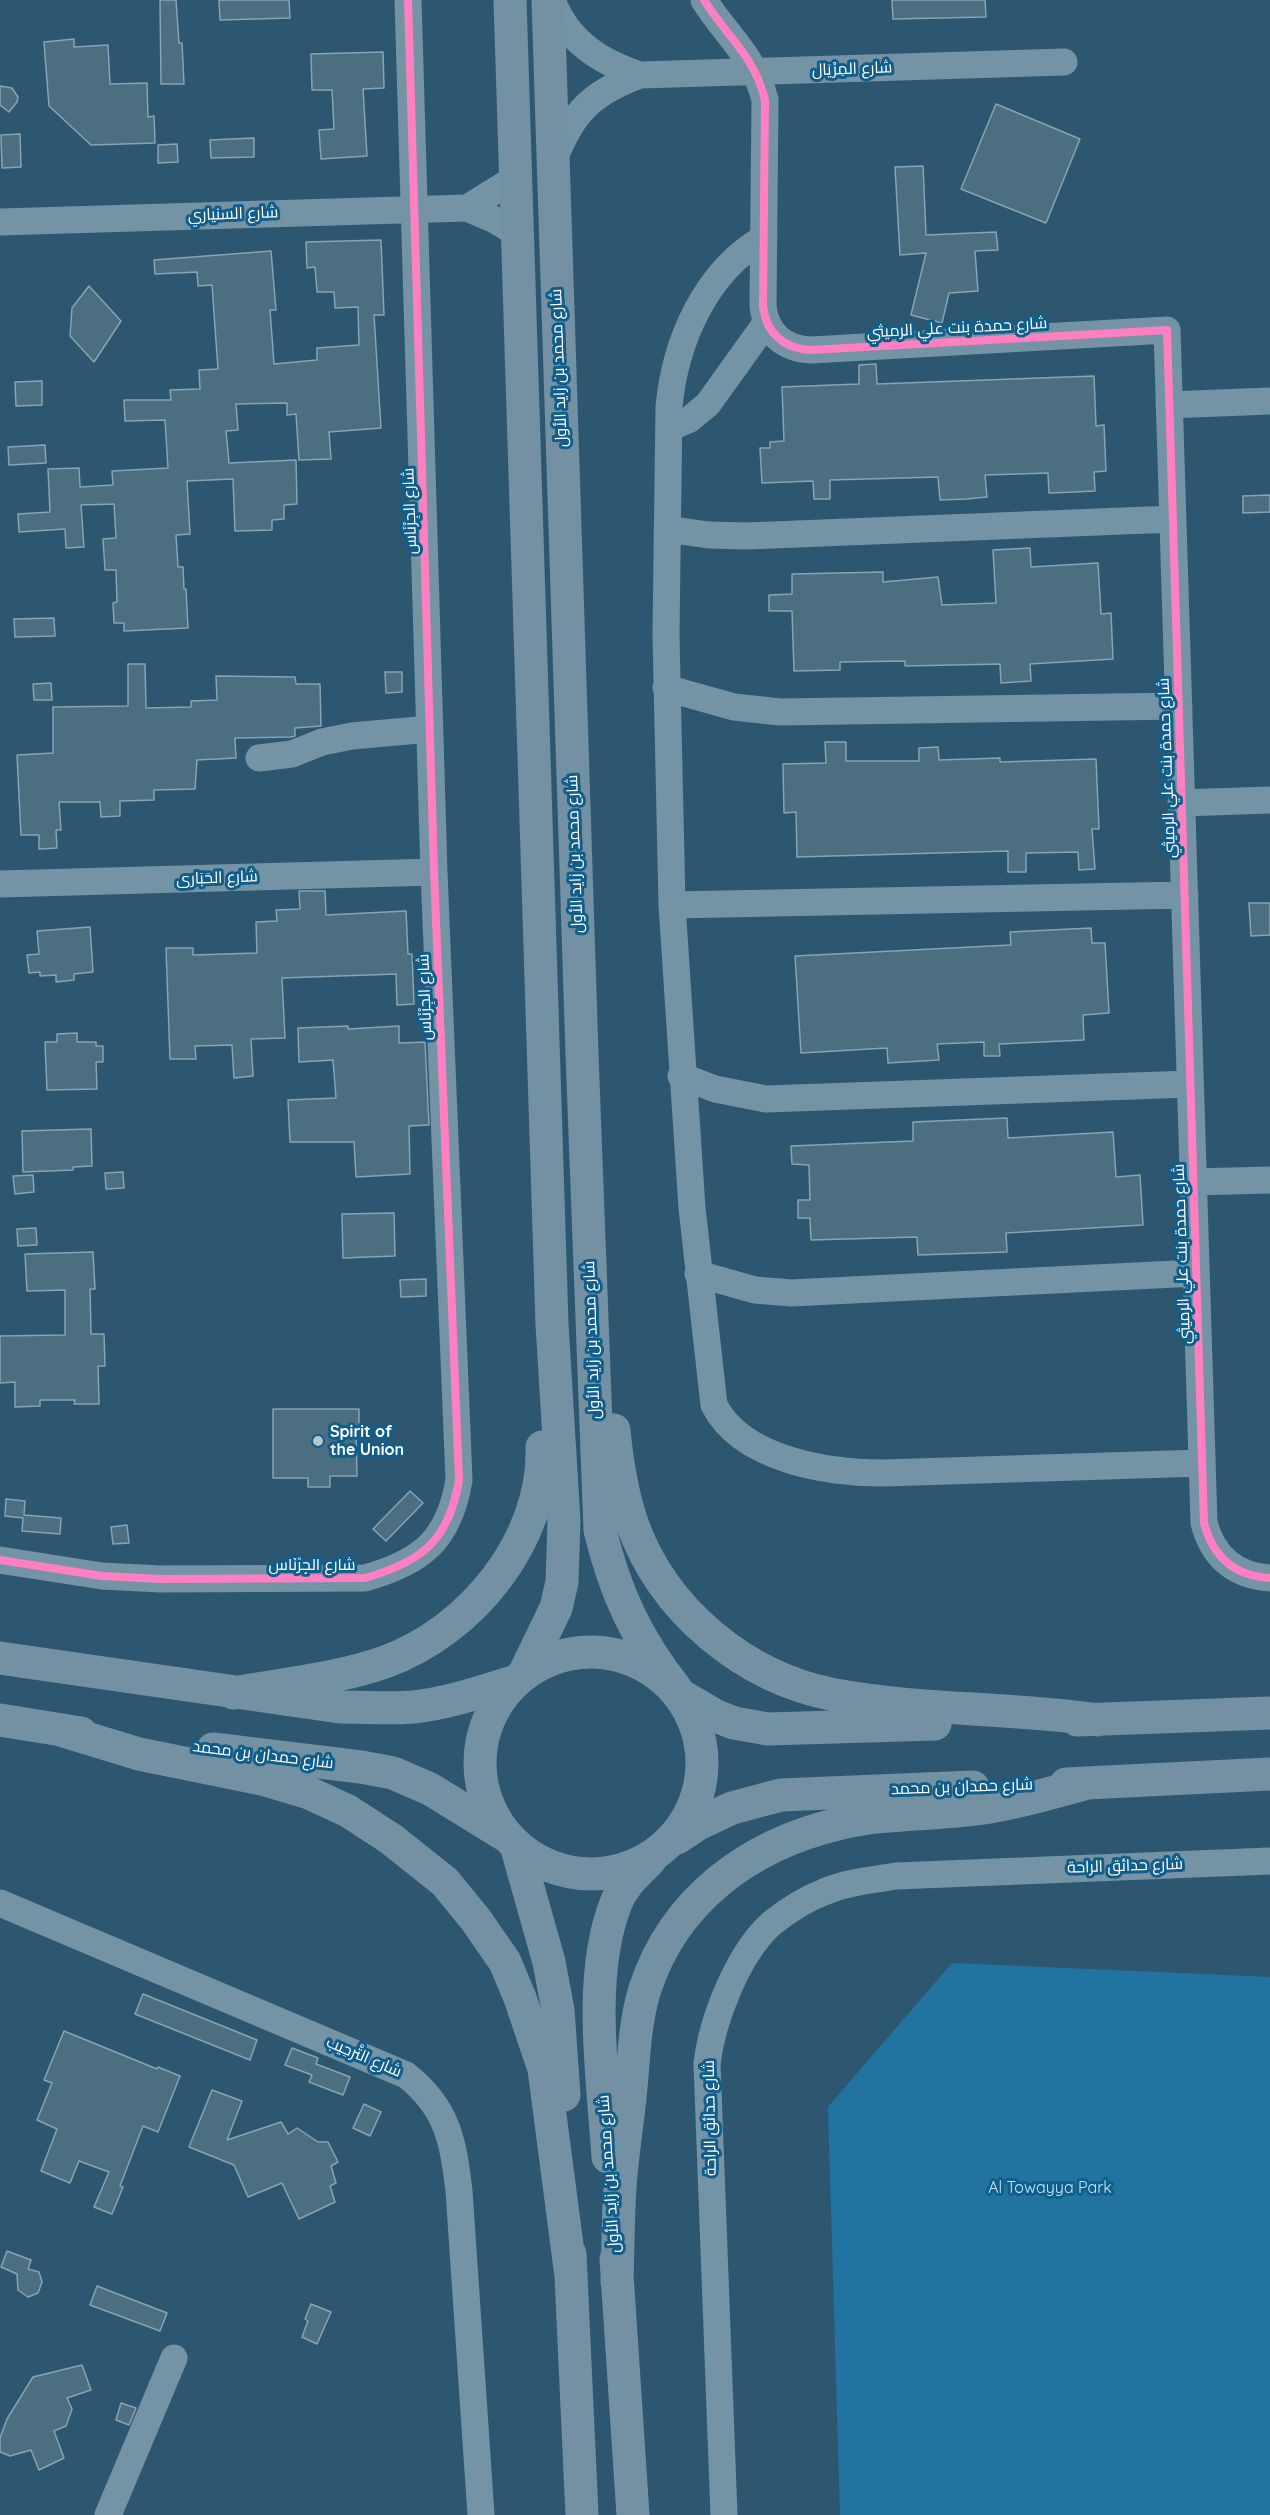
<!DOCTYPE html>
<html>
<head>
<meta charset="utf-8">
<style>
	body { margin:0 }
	canvas { display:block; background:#2d5770 }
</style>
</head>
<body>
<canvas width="1270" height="2515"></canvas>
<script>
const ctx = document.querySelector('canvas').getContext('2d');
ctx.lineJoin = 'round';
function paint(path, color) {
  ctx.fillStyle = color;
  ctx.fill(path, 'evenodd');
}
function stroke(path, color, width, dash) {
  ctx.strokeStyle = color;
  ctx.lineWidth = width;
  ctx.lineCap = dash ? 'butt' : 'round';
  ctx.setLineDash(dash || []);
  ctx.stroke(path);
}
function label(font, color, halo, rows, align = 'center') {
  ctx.font = font + ' Quicksand,Cairo,sans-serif';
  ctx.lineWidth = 6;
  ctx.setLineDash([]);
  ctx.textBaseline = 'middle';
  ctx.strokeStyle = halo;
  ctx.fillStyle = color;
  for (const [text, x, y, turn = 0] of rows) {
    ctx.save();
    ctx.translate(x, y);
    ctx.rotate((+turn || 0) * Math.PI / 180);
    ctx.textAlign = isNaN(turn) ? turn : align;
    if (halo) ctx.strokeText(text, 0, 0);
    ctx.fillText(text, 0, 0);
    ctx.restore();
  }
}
paint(new Path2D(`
	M 952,1963 L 1270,1977 L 1270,2515 L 840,2515 L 828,2107 Z`), '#2274a0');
const building = new Path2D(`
	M 160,0 L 176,0 L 179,43 L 182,43 L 184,84 L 161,84 Z
	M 219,0 L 289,0 L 290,18 L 220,20 Z
	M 892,0 L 985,0 L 986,17 L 893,19 Z
	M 74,39 L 74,47 L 108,45 L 110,84 L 147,83 L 148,117 L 154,116 L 155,143 L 91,145 L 49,106 L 44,42 Z
	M 383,52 L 384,88 L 363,89 L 367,156 L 321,159 L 319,130 L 334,129 L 332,90 L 312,90 L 311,54 Z
	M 0,86 L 12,88 L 18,97 L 17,102 L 9,112 L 0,105 Z
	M 996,104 L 1080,139 L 1046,223 L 961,189 Z
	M 20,134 L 21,167 L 2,168 L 1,135 Z
	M 254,138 L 254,157 L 211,158 L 210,140 Z
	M 177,144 L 178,162 L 158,163 L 158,145 Z
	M 923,166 L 926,235 L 996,232 L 998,250 L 975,251 L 978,291 L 949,293 L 942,323 L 911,315 L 926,253 L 900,255 L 895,167 Z
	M 381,240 L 384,315 L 374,315 L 381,428 L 329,432 L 331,459 L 299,460 L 296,414 L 287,415 L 287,403 L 236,404 L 238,430 L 226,431 L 229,463 L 296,460 L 297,504 L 284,505 L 284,519 L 272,520 L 272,530 L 235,531 L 233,479 L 187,481 L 190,534 L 176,535 L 178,567 L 183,567 L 184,589 L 186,589 L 188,628 L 124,631 L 124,623 L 114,623 L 113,603 L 117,602 L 116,570 L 105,570 L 103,539 L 116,538 L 114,504 L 81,505 L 84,547 L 66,548 L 65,529 L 19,532 L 18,514 L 50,512 L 48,469 L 79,468 L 80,487 L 113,485 L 112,471 L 168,468 L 165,420 L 125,421 L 124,400 L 171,400 L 170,390 L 200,389 L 199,370 L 218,369 L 212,285 L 198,286 L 197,272 L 155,274 L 154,260 L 271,251 L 276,310 L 270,310 L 274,364 L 317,360 L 317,348 L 359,345 L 358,307 L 335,308 L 334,292 L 317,292 L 315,267 L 307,268 L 306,242 Z
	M 89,286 L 121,321 L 94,362 L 70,336 L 72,308 Z
	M 876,364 L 877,384 L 1094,376 L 1096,426 L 1104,425 L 1106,471 L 1094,472 L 1095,491 L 1074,492 L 1049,493 L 1048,473 L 985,475 L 987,497 L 967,499 L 940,500 L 938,477 L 830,480 L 830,499 L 814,499 L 813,481 L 762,483 L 760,448 L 770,448 L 770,442 L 784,441 L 782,387 L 859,384 L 859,365 Z
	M 42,381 L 42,405 L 16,406 L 15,382 Z
	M 45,445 L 46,463 L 9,465 L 8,447 Z
	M 1270,495 L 1270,512 L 1243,513 L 1243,496 Z
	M 1030,548 L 1031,567 L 1098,563 L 1101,614 L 1111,613 L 1113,659 L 1030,664 L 1031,681 L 1001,683 L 1000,664 L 905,666 L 905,661 L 840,662 L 840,670 L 794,671 L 792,611 L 769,611 L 769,595 L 792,594 L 792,574 L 883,572 L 883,582 L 938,577 L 942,605 L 996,603 L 993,550 Z
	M 54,618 L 55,636 L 15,637 L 14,619 Z
	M 128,664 L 145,664 L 146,708 L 191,707 L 191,701 L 217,700 L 216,676 L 295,677 L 296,684 L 320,684 L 321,726 L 295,728 L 295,736 L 291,737 L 235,738 L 236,758 L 197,760 L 195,789 L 154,790 L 154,800 L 120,801 L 120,816 L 101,817 L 100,802 L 59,802 L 61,830 L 56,830 L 57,848 L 39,849 L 39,835 L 21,835 L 17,755 L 53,753 L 53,707 L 128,706 Z
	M 385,672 L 402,672 L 402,692 L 386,693 Z
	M 51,683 L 52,700 L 34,700 L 33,684 Z
	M 825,742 L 846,742 L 846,761 L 919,761 L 919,748 L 938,747 L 939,760 L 1000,758 L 1000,762 L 1096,759 L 1099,829 L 1092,829 L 1095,869 L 1079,870 L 1078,852 L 1026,853 L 1026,872 L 1008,872 L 1008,851 L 797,857 L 796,812 L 784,813 L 783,764 L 826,763 Z
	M 299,891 L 325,891 L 326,915 L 406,911 L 408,954 L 412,954 L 414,1004 L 397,1005 L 396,974 L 282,978 L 285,1038 L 251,1039 L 253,1076 L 234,1078 L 232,1045 L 195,1046 L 196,1059 L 170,1059 L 166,948 L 193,948 L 193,955 L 257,953 L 256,922 L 277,921 L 276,910 L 300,909 Z
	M 1249,903 L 1270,903 L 1270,935 L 1251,936 Z
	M 90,927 L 93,972 L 74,974 L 74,980 L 56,982 L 56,975 L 40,976 L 40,972 L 29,973 L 27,955 L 39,954 L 37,931 Z
	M 1091,928 L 1092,943 L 1105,943 L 1109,1013 L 1083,1015 L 1084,1040 L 999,1044 L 1000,1056 L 984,1056 L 984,1042 L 937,1044 L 939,1060 L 888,1063 L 887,1048 L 801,1053 L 795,956 L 1011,945 L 1010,932 Z
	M 348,1026 L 348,1029 L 399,1026 L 399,1043 L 425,1042 L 429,1125 L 409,1126 L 410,1174 L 356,1177 L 354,1142 L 290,1142 L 288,1100 L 336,1098 L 333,1060 L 299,1062 L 298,1028 Z
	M 77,1033 L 77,1042 L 96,1042 L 96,1046 L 103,1046 L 103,1062 L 96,1062 L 97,1089 L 47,1090 L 45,1042 L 57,1042 L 57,1034 Z
	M 1007,1118 L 1008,1138 L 1113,1132 L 1116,1177 L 1140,1175 L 1143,1225 L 1006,1233 L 1007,1252 L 918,1255 L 917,1237 L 811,1240 L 810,1218 L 798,1218 L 798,1200 L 810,1200 L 809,1165 L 792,1164 L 791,1146 L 913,1141 L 913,1122 Z
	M 91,1129 L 92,1166 L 73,1167 L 73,1170 L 23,1172 L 22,1131 Z
	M 123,1172 L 124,1188 L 106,1189 L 105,1173 Z
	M 33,1175 L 34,1192 L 15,1194 L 13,1176 Z
	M 394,1213 L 395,1256 L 343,1258 L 342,1214 Z
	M 36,1228 L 37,1245 L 18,1246 L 17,1229 Z
	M 93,1252 L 95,1289 L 90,1289 L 91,1334 L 104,1334 L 105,1366 L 98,1366 L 99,1404 L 74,1404 L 75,1400 L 40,1400 L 40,1406 L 15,1407 L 15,1382 L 0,1383 L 0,1336 L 65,1335 L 65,1290 L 27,1291 L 25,1254 Z
	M 426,1279 L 426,1296 L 401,1297 L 400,1280 Z
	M 273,1409 L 359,1409 L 359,1432 L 356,1432 L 357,1476 L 330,1476 L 330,1487 L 308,1487 L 308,1478 L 273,1478 Z
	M 410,1491 L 423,1503 L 386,1541 L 373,1529 Z
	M 6,1499 L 25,1501 L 24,1515 L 61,1518 L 60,1534 L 22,1531 L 23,1518 L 5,1516 Z
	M 127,1525 L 129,1543 L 113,1544 L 111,1527 Z
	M 143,1994 L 257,2040 L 250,2060 L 135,2014 Z
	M 64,2031 L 157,2069 L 158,2067 L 180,2076 L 158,2132 L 143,2126 L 120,2186 L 123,2187 L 112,2214 L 94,2207 L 109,2172 L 79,2161 L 70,2183 L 41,2171 L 57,2129 L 37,2120 L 52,2083 L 44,2080 Z
	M 292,2048 L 318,2058 L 316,2064 L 350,2077 L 343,2095 L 309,2082 L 312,2075 L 285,2065 Z
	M 212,2090 L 242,2101 L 227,2140 L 281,2122 L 288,2134 L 297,2128 L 318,2142 L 328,2142 L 338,2162 L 331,2166 L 336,2183 L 330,2186 L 335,2202 L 299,2219 L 282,2183 L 248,2197 L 234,2165 L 189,2147 Z
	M 364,2104 L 381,2112 L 370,2136 L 353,2128 Z
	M 7,2251 L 31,2260 L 28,2269 L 39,2272 L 42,2282 L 38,2293 L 28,2297 L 18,2290 L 17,2274 L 1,2267 Z
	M 97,2286 L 167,2313 L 160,2331 L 90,2305 Z
	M 311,2304 L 331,2312 L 317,2344 L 302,2337 L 308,2321 L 305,2319 Z
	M 82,2365 L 91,2390 L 67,2398 L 72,2409 L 66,2426 L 54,2431 L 64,2458 L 39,2470 L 31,2450 L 10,2456 L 0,2452 L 0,2438 L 7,2419 L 33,2377 Z
	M 121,2403 L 136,2408 L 129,2425 L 116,2420 Z`);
paint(building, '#4c6e81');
stroke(building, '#88a3b2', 1.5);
stroke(new Path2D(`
	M 552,0 C 567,41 600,62 640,75
	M 704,0 C 727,37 754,55 765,100 L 763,306 C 766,333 784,349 811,350 L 1167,330 L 1204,1523 C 1213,1557 1235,1576 1270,1578
	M 554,160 C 572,112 593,92 640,75 L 1064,62
	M 467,208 L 514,179
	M 0,222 L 467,208 L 493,219 L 518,234
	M 764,238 C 705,272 675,342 669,407 L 666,635 L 672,905 L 692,1208 L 714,1405 C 742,1460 828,1473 884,1473 L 1202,1463
	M 1169,405 L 1270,401
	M 669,428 L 690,419 L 708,404 L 766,323
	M 667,529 L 708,535 L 747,536 L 1173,519
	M 666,688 L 734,707 L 780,712 L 1179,706
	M 259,758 L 292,754 L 322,742 L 352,736 L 430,729
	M 1181,803 L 1270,800
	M 0,884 L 434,872
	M 672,905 L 1185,895
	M 681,1076 L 715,1089 L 766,1099 L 1190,1084
	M 1193,1182 L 1270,1180
	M 698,1274 L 755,1290 L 791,1293 L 1196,1273
	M 0,1560 L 102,1576 L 161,1579 L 365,1578 C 422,1562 449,1540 459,1480 L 434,872 L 408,0
	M 0,1903 L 406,2075 C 448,2108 453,2141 459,2191 L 481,2515
	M 108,2515 L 174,2358
	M 724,2515 L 707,2064 C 712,2020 738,1953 772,1923 C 787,1911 806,1899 824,1892 C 847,1882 872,1880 896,1876 L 1270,1861`), '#7493a4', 27);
stroke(new Path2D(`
	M 510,0 L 552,1324 L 564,1521 L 562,1582 L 556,1608 L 525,1672
	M 548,0 L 582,1054 L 600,1530 C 615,1592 636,1638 676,1689
	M 614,1430 C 617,1462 622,1493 632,1523 C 663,1611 745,1678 835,1695 C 922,1711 1011,1707 1098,1720
	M480 1763a111 111 0 1 1 222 0a111 111 0 1 1-222 0Z
	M 0,1658 L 340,1707 C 365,1707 390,1709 414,1707 C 448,1703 480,1692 513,1682
	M 233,1693 C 283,1684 337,1679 385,1662 C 471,1631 545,1540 542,1447
	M 682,1696 L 716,1716 L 734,1723 L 768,1729 L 935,1724
	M 0,1720 L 81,1733
	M 1077,1720 L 1270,1713
	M 60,1730 L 139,1754 L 262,1779 L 309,1793 L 348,1811 L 391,1839 L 445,1882 L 476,1920 L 505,1962 L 520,1998 L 544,2069 L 571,2276
	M 213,1749 L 361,1767 L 393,1773 L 430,1789 L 503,1834
	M 1066,1784 L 1270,1774
	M 677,1838 L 698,1824 L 732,1808 L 781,1795 L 973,1787
	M 516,1845 L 549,1962 L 558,2010 L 564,2095
	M 608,2157 C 603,2079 587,1976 616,1903 C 623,1885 637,1873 650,1860
	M 570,2254 L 582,2515
	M 616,2259 L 633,2515
	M 617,2282 C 618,2250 618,2218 620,2187 C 622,2157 627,2127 630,2097 C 634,2061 634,2024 645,1989 C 674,1900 749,1845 838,1824 C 890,1811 943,1816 995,1806 C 1026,1801 1057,1791 1088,1783`), '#7491a3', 33);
stroke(new Path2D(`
	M 704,0 C 727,37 754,55 765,100 L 763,306 C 766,333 784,349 811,350 L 1167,330 L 1204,1523 C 1213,1557 1235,1576 1270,1578
	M 0,1560 L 102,1576 L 161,1579 L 365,1578 C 422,1562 449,1540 459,1480 L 434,872 L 408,0`), '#ff80c0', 8);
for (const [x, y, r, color] of [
	[318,1441,6,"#b6c4cd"]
]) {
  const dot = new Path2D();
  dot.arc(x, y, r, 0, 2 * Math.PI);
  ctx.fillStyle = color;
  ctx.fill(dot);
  stroke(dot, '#125e8b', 2);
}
label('16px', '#fff', '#125e8b', [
	["شارع المِرْيَال",852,69,-2],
	["شارع السنياري",233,214,-2],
	["شارع حمدة بنت علي الرميثي",957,328,-3],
	["شارع محمد بن زايد الأول",559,368,-92],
	["شارع الجِرْنَاس",410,511,-92],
	["شارع حمدة بنت علي الرميثي",1167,768,-92],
	["شارع محمد بن زايد الأول",575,854,-92],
	["شارع الحَبَارى",217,878,-2],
	["شارع الجِرْنَاس",425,997,-92],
	["شارع حمدة بنت علي الرميثي",1182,1254,-92],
	["شارع محمد بن زايد الأول",592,1340,-92],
	["شارع الجِرْنَاس",312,1565],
	["شارع حمدان بن محمد",263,1755,7],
	["شارع حمدان بن محمد",962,1787,-2],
	["شارع حدائق الراحة",1125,1866,-2],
	["شارع التَّرحِيب",364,2057,23],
	["شارع حدائق الراحة",710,2118,-91],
	["شارع محمد بن زايد الأول",609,2174,-94]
]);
label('bold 16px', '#fff', '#125e8b', [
	["Spirit of",330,1432],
	["the Union",330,1450]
], 'left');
label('16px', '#bfe7fc', '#125e8b', [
	["Al Towayya Park",1050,2188]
]);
</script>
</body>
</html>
